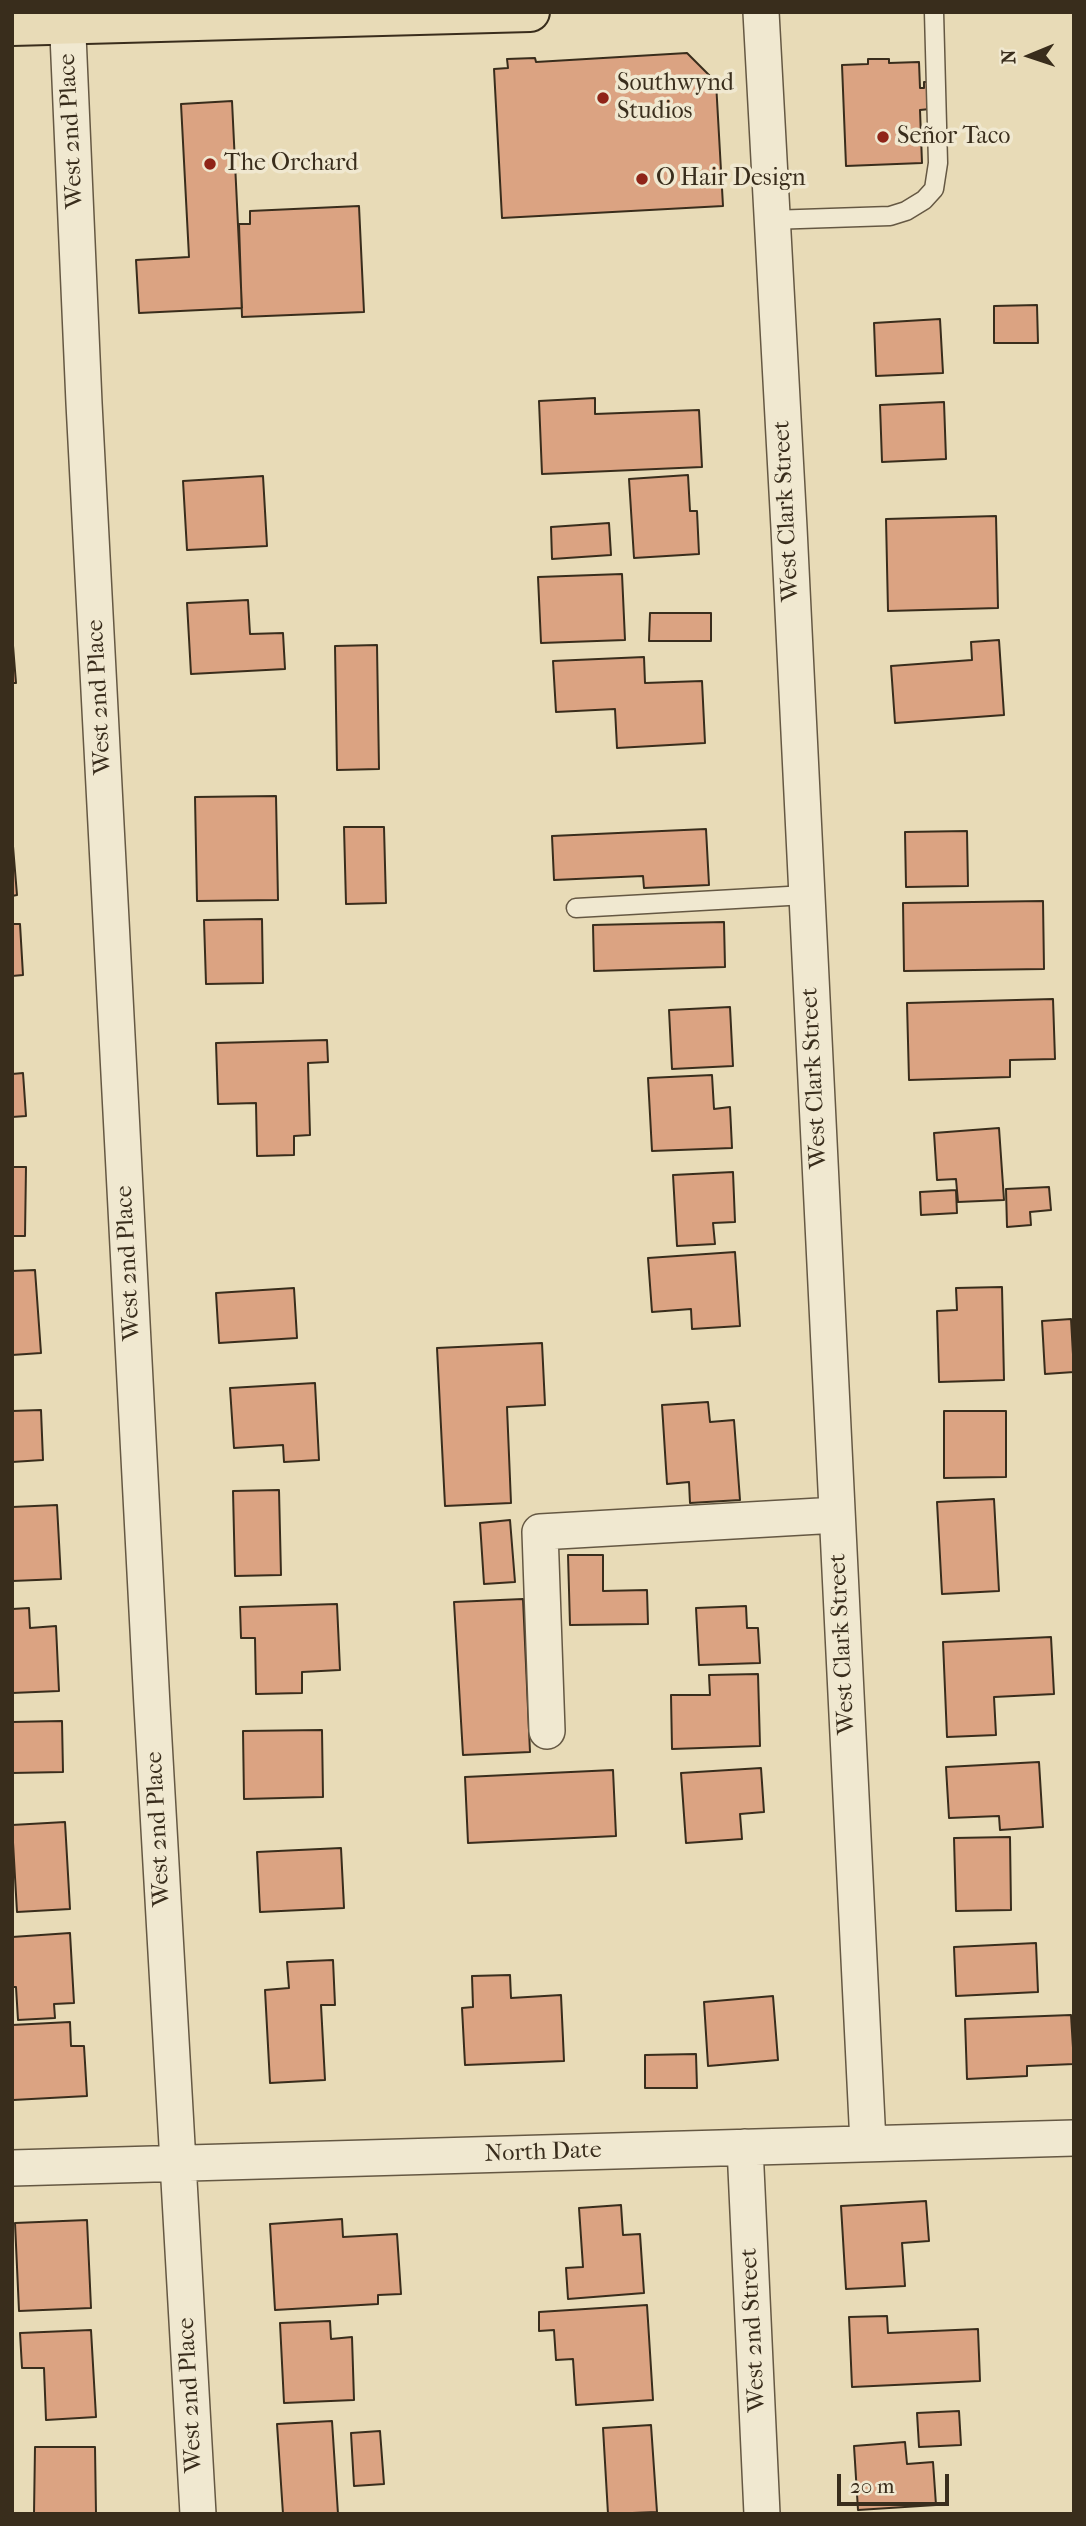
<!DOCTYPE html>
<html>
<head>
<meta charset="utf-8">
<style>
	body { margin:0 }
	#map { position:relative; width:1086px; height:2526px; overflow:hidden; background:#e8dbb7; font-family:"IM FELL French Canon",serif }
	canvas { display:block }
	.frame { position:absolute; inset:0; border:14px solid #392d1c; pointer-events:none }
	.north { position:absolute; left:995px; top:21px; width:70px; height:70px; -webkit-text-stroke:5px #f0e8d0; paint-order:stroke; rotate:268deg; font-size:19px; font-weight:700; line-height:28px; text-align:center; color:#392d1c }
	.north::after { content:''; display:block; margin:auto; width:24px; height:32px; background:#392d1c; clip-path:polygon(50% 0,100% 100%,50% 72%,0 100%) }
	.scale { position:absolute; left:837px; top:2474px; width:112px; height:32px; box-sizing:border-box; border:4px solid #392d1c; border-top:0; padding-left:9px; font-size:21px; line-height:24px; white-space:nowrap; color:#392d1c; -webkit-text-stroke:5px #f0e8d0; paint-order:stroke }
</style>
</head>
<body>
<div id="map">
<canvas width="1086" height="2526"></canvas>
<div class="frame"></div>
<div class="north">N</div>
<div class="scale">20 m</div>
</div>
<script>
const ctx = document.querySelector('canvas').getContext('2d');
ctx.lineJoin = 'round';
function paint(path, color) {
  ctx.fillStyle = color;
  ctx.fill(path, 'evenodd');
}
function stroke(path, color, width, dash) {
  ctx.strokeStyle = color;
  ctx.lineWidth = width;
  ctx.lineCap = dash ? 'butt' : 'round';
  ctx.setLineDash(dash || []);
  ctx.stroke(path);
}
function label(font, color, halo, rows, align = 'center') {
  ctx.font = font + ' "IM FELL French Canon",serif';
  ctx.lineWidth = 7;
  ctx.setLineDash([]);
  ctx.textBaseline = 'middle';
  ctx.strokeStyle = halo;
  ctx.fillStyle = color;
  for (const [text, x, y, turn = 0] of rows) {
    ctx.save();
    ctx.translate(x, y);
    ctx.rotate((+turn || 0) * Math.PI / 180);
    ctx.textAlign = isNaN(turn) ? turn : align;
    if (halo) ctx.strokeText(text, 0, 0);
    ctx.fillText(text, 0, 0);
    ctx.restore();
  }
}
const building = new Path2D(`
	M 687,53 L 716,82 L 723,206 L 502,218 L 494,69 L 508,68 L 507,59 L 535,58 L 536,62 Z
	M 868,59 L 889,59 L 889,63 L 919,62 L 920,88 L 924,88 L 924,82 L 929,82 L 930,109 L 920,110 L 922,163 L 846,166 L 842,65 L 868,64 Z
	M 232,101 L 242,308 L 139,313 L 136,260 L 189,257 L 181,104 Z
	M 359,206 L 364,312 L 242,317 L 239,224 L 250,224 L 250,211 Z
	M 1037,305 L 1038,343 L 994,343 L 994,306 Z
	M 940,319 L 943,373 L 876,376 L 874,323 Z
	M 595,398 L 595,414 L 699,410 L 702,467 L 542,474 L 539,401 Z
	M 944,402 L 946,459 L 882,462 L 880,405 Z
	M 688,475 L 690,511 L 697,511 L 699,554 L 634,558 L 629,479 Z
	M 263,476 L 267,546 L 187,550 L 183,481 Z
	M 996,516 L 998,608 L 888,611 L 886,519 Z
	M 609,523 L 611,555 L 552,559 L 551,527 Z
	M 622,574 L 625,640 L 541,643 L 538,577 Z
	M 248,600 L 250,634 L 283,633 L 285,669 L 191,674 L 187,603 Z
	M 650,613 L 711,613 L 711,641 L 649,641 Z
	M 12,633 L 16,683 L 12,683 Z
	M 999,640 L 1004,715 L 895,723 L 891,666 L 972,660 L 971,642 Z
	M 377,645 L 379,769 L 337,770 L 335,646 Z
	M 644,657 L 645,683 L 702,681 L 705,743 L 617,748 L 615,709 L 556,712 L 553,661 Z
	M 276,796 L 278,900 L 197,901 L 195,797 Z
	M 344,827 L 384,827 L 386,903 L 346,904 Z
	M 706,829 L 709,885 L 644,888 L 643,876 L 554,880 L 552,836 Z
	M 967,831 L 968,886 L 906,887 L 905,832 Z
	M 12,834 L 17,895 L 12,896 Z
	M 1043,901 L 1044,969 L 904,971 L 903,903 Z
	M 262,919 L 263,983 L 206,984 L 204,920 Z
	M 724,922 L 725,967 L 594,971 L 593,925 Z
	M 12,924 L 20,924 L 23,975 L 12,976 Z
	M 1053,999 L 1055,1059 L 1010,1060 L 1010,1077 L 909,1080 L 907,1003 Z
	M 730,1007 L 733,1066 L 672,1069 L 669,1010 Z
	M 327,1040 L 328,1062 L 308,1063 L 310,1135 L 294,1136 L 294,1155 L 257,1156 L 256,1103 L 218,1104 L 216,1043 Z
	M 23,1073 L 26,1116 L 12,1117 L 12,1074 Z
	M 712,1075 L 714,1109 L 730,1107 L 732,1148 L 652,1151 L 648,1078 Z
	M 999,1128 L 1004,1200 L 958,1202 L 956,1179 L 937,1180 L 934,1133 Z
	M 12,1167 L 26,1167 L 25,1236 L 12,1236 Z
	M 733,1172 L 735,1222 L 713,1223 L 715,1244 L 677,1246 L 673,1175 Z
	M 1049,1187 L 1051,1210 L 1030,1212 L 1031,1225 L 1007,1227 L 1006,1189 Z
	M 956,1190 L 957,1213 L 921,1215 L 920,1192 Z
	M 735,1252 L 740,1326 L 692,1329 L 691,1309 L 652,1312 L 648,1258 Z
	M 35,1270 L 41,1353 L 12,1355 L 12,1271 Z
	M 1002,1287 L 1004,1380 L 939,1382 L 937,1311 L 957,1310 L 956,1288 Z
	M 294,1288 L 297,1338 L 219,1343 L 216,1293 Z
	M 1071,1319 L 1074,1372 L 1045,1374 L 1042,1321 Z
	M 542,1343 L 545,1405 L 507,1407 L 511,1503 L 445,1506 L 437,1348 Z
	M 315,1383 L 319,1460 L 284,1462 L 283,1445 L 234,1448 L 230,1388 Z
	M 708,1402 L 710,1422 L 734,1420 L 740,1500 L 690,1503 L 689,1482 L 667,1484 L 662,1405 Z
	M 41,1410 L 43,1460 L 12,1462 L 12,1411 Z
	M 944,1411 L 1006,1411 L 1006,1477 L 944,1478 Z
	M 279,1490 L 281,1575 L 235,1576 L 233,1491 Z
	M 994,1499 L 999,1591 L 942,1594 L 937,1502 Z
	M 57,1505 L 61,1579 L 12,1581 L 12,1507 Z
	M 510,1520 L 515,1582 L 484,1584 L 480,1523 Z
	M 568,1555 L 603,1555 L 603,1591 L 647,1590 L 648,1624 L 570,1625 Z
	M 523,1599 L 530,1752 L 463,1755 L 454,1602 Z
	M 337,1604 L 340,1670 L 302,1672 L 302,1693 L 256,1694 L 255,1638 L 241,1638 L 240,1607 Z
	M 746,1606 L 747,1628 L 758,1628 L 760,1663 L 699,1665 L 696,1608 Z
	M 29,1608 L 30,1628 L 56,1626 L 59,1691 L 12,1693 L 12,1609 Z
	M 1051,1637 L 1054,1694 L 994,1697 L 996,1735 L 947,1737 L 943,1642 Z
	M 758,1674 L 760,1746 L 672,1749 L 671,1695 L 710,1695 L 709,1675 Z
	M 62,1721 L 63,1772 L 12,1773 L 12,1722 Z
	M 322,1730 L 323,1797 L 244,1799 L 243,1731 Z
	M 1039,1762 L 1043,1827 L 1000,1830 L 999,1816 L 949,1818 L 946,1767 Z
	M 761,1768 L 764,1812 L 740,1814 L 742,1839 L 686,1843 L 681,1773 Z
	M 613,1770 L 616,1836 L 468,1843 L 465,1777 Z
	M 65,1822 L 70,1909 L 17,1912 L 12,1825 Z
	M 1010,1837 L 1011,1910 L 956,1911 L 954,1838 Z
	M 341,1848 L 344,1908 L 260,1912 L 257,1852 Z
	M 70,1933 L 74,2003 L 54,2004 L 55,2018 L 18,2020 L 16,1987 L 12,1987 L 12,1937 Z
	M 1036,1943 L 1038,1992 L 956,1996 L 954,1947 Z
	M 333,1960 L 335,2005 L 321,2005 L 325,2080 L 270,2083 L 265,1990 L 289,1988 L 287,1962 Z
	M 510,1975 L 511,1998 L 561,1995 L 564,2061 L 465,2065 L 462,2008 L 473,2007 L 472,1976 Z
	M 773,1996 L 778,2060 L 708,2066 L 704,2002 Z
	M 1071,2015 L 1074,2064 L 1027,2066 L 1027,2076 L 967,2079 L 965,2019 Z
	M 70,2022 L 71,2046 L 84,2046 L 87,2096 L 13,2100 L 12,2025 Z
	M 696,2054 L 697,2088 L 645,2088 L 645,2055 Z
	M 926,2201 L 929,2241 L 902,2243 L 905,2286 L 846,2289 L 841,2206 Z
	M 621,2205 L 623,2235 L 640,2234 L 644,2293 L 568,2299 L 566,2268 L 583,2267 L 579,2208 Z
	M 342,2219 L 343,2237 L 397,2234 L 401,2294 L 378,2295 L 378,2304 L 275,2310 L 270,2224 Z
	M 87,2220 L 91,2308 L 19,2311 L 15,2223 Z
	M 647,2305 L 653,2400 L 576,2405 L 573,2359 L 556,2360 L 554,2330 L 539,2331 L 539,2312 Z
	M 887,2316 L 888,2333 L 978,2329 L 980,2381 L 852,2387 L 849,2317 Z
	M 330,2321 L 331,2339 L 352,2337 L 354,2400 L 284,2403 L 280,2323 Z
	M 91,2330 L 96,2417 L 46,2420 L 44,2368 L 22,2368 L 20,2333 Z
	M 959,2411 L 961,2445 L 919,2447 L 917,2413 Z
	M 332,2421 L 338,2514 L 283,2514 L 277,2424 Z
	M 651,2425 L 657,2512 L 608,2514 L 603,2428 Z
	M 380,2431 L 384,2484 L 354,2486 L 351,2433 Z
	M 905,2442 L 907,2464 L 933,2462 L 936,2505 L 858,2510 L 854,2446 Z
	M 35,2447 L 95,2447 L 96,2514 L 34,2514 Z`);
paint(building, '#dba382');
stroke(building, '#392d1c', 2);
const lane = new Path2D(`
	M 770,220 L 890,216 L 906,211 L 924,200 L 934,189 L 938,163 L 934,12
	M 576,908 L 806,895`);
const street = new Path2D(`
	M 67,12 L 84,403 L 152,1706 L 198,2514
	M 761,12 L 789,528 L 868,2143
	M 547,1731 L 540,1532 L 837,1515
	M 745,2147 L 762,2514
	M 12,2168 L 1074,2138`);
const primary = new Path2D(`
	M 12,26 L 530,12`);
stroke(lane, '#655843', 21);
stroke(street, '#655843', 38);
stroke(primary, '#392d1c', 42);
stroke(lane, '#f0e8d0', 18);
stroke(street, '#f0e8d0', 35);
stroke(primary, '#e8dbb7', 38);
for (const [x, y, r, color] of [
	[603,98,7,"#8f2418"],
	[883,137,7,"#8f2418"],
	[210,164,7,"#8f2418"],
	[642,179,7,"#8f2418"]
]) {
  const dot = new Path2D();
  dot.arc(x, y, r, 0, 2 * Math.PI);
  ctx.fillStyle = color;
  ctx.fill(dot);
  stroke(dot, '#f0e8d0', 2.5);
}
label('24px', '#392d1c', '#f0e8d0', [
	["Southwynd",617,84],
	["Studios",617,112],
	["Señor Taco",897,137],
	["The Orchard",224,164],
	["O Hair Design",656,179]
], 'left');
label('24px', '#392d1c', '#f0e8d0', [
	["West 2nd Place",72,131,-93],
	["West Clark Street",787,511,-93],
	["West 2nd Place",100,697,-93],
	["West Clark Street",815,1078,-93],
	["West 2nd Place",129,1263,-93],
	["West Clark Street",843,1644,-93],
	["West 2nd Place",159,1829,-93],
	["North Date",543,2153,-2],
	["West 2nd Street",754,2330,-93],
	["West 2nd Place",191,2395,-93]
]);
</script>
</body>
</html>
